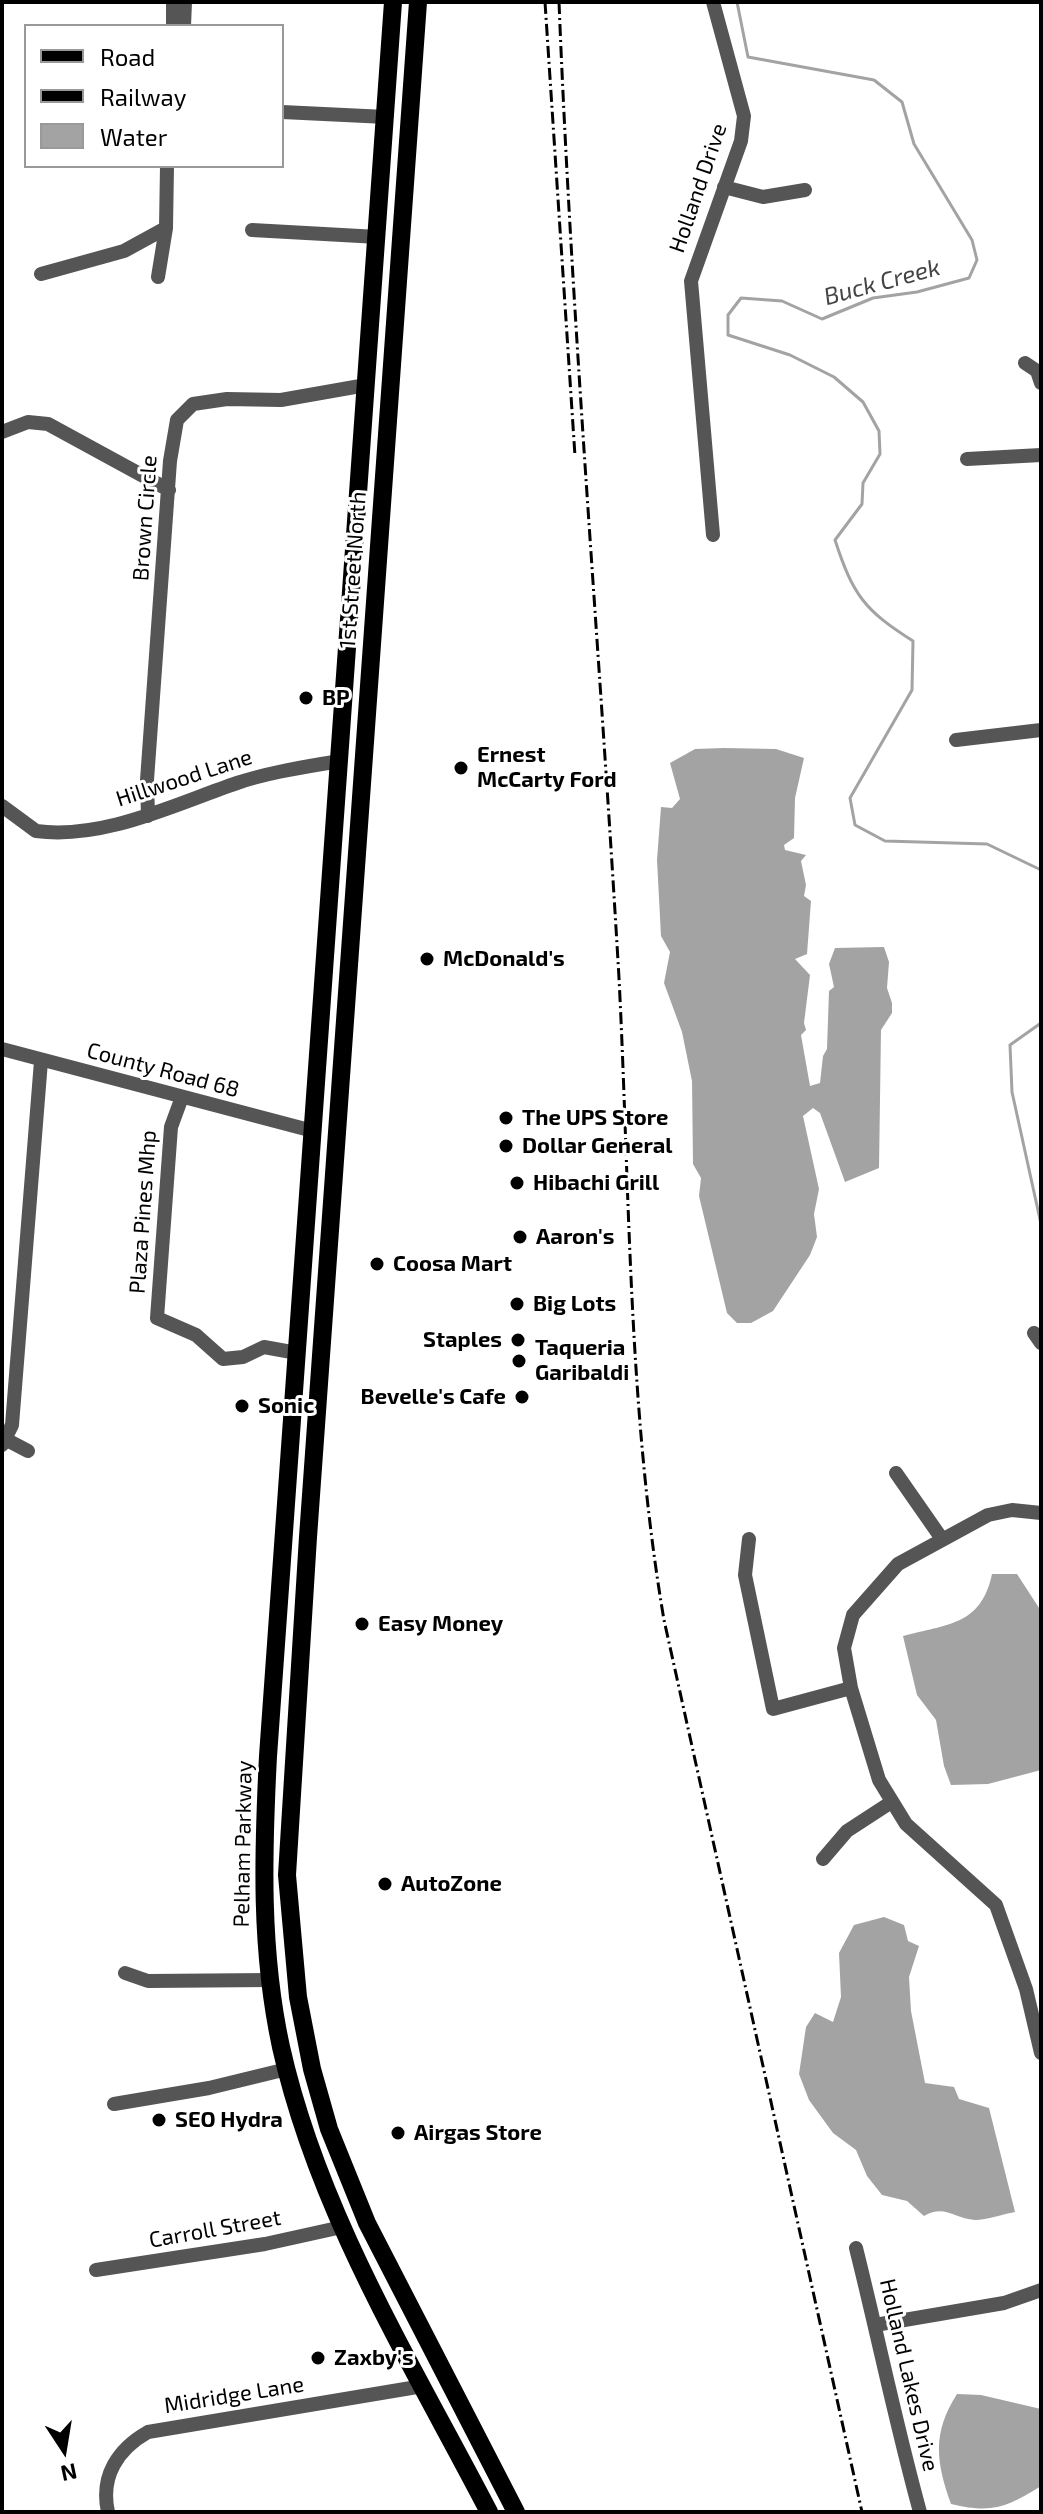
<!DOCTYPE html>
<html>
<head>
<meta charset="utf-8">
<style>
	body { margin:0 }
	#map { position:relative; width:1043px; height:2514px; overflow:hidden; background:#fff; font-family:"Exo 2",sans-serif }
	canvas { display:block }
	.frame { position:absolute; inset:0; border:4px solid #000; pointer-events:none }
	.legend { position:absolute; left:24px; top:24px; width:260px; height:144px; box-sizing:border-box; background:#fff; border:2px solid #999; margin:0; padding:10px 14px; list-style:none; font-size:24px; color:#000 }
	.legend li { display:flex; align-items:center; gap:16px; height:40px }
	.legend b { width:40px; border:2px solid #999 }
	.north { position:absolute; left:24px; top:2410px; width:80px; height:80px; -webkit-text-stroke:6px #fff; paint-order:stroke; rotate:168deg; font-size:22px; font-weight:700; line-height:32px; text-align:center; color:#000 }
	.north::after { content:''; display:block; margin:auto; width:28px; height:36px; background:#000; clip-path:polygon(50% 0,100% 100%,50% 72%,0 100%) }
</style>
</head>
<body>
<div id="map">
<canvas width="1043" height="2514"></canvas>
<div class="frame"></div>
<ul class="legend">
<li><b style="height:10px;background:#000"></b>Road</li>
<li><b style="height:10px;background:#000"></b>Railway</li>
<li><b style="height:22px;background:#a3a3a3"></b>Water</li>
</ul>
<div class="north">N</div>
</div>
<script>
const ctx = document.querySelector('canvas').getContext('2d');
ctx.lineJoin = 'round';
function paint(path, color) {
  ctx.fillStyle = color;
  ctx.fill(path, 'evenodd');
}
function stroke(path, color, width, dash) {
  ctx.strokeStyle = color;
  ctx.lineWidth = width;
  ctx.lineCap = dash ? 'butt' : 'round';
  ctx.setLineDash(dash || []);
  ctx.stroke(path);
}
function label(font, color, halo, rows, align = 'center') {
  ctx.font = font + ' "Exo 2",sans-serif';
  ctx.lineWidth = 6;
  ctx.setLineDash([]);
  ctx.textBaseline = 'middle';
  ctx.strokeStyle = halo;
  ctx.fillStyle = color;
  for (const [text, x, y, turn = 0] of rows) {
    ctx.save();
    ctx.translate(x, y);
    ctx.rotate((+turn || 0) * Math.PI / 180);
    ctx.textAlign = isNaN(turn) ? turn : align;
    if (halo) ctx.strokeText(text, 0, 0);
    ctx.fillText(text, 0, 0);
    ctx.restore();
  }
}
paint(new Path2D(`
	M 724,748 L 776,749 L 804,758 L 795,798 L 794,838 L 784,845 L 785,850 L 806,855 L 801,861 L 806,885 L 804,896 L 811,901 L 807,954 L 795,959 L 810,975 L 804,1023 L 806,1030 L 801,1035 L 810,1086 L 820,1083 L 823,1056 L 827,1049 L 829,991 L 834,987 L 829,964 L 835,948 L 884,947 L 889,962 L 887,988 L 892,1003 L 892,1013 L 881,1030 L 879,1168 L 845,1182 L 820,1113 L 813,1108 L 803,1116 L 819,1189 L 814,1214 L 817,1237 L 810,1255 L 773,1311 L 751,1323 L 737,1323 L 727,1313 L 699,1196 L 701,1178 L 693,1164 L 692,1081 L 682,1032 L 664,983 L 670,952 L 661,936 L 657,860 L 661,807 L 672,808 L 680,799 L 670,763 L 695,749 Z
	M 992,1574 L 1017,1574 L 1041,1611 L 1041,1770 L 988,1784 L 951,1785 L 944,1766 L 936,1720 L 917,1695 L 903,1636 C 947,1624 981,1626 992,1574 Z
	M 884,1917 L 904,1925 L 908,1941 L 919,1946 L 909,1977 L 911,2011 L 925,2083 L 954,2087 L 959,2099 L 989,2108 L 1015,2212 C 1003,2214 987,2220 975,2220 C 954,2219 945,2204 924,2216 L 907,2201 L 882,2195 L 867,2176 L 856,2150 L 833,2133 L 809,2100 L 799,2074 L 806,2027 L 815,2013 L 833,2022 L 841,1997 L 839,1953 L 854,1925 Z
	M 957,2394 L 981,2395 L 1041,2409 L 1041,2486 C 1007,2507 993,2514 951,2504 C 936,2462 932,2433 957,2394 Z`), '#a3a3a3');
stroke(new Path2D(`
	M 737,2 L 748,57 L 874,80 L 902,102 L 914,144 L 972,240 L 977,260 L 969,278 L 917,292 L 873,298 L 822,319 L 782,301 L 741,298 L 728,315 L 728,335 L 790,355 L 834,377 L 863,402 L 879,431 L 880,454 L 863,483 L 862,504 L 835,540 C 853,595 864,610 913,641 L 912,690 L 850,798 L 855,825 L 885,841 L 987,844 L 1041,870
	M 1041,1023 L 1010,1045 L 1012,1092 L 1041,1224`), '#a3a3a3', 3);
stroke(new Path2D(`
	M 173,2 L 173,26
	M 184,26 L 185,2
	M 282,112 L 386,117
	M 724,187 L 763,197 L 805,190
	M 252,230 L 378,237
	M 41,274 L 124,251 L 166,228
	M 158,277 L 166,228 L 167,166
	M 1025,363 L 1037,371 L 1041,383
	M 2,432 L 28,422 L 48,424 L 169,490
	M 967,459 L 1041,455
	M 713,535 L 691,281 L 741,141 L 744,116 L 713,2
	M 956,740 L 1041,730
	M 2,806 L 36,831 C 104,840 175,804 237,783 C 270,772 305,767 339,761
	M 148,816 L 147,780 L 170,461 L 177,420 L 193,404 L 227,399 L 281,400 L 366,385
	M 2,1049 L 313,1131
	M 182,1097 L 171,1127 L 157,1318 L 196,1335 L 223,1359 L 243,1357 L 264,1347 L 297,1353
	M 1034,1333 L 1041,1343
	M 7,1440 L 28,1451
	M 2,1445 L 12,1425 L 41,1061
	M 896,1473 L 942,1539
	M 1041,1513 L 1012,1510 L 988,1515 L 898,1564 L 853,1615 L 844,1648 L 851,1688 L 879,1780 L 906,1824 L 996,1905 L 1026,1989 L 1041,2053
	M 749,1539 L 745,1575 L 773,1709 L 851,1688
	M 823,1859 L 847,1831 L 890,1803
	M 125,1973 L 148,1981 L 270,1980
	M 114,2104 L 209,2088 L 287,2069
	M 856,2248 C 878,2336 896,2425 920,2512
	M 96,2270 L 265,2244 L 342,2227
	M 875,2325 L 1004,2303 L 1041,2290
	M 108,2512 C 100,2476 118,2449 148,2432 L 423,2386`), '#555', 14);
stroke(new Path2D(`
	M 393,2 L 268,1756 C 263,1854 260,1950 281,2047 C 318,2213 411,2362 489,2512
	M 418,2 L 308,1537 L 287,1875 L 298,1997 L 312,2069 L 329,2129 L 367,2223 L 516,2512`), '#000', 18);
stroke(new Path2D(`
	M 545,2 L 575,456
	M 559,2 C 572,328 600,653 619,978 C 630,1193 628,1409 664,1620 L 862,2512`), '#000', 3, [12, 4, 2, 4]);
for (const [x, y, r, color] of [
	[306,698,8,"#000"],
	[461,768,8,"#000"],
	[427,959,8,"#000"],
	[506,1118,8,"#000"],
	[506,1146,8,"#000"],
	[517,1183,8,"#000"],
	[520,1237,8,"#000"],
	[377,1264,8,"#000"],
	[517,1304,8,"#000"],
	[518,1340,8,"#000"],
	[519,1361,8,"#000"],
	[522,1397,8,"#000"],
	[242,1406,8,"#000"],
	[362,1624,8,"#000"],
	[385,1884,8,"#000"],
	[159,2120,8,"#000"],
	[398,2133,8,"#000"],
	[318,2358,8,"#000"]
]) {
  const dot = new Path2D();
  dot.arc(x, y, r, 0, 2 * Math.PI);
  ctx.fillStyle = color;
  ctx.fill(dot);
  stroke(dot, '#fff', 3);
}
label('22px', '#000', '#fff', [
	["Holland Drive",698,188,-71],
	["Brown Circle",145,518,-86],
	["1st Street North",353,570,-86],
	["Hillwood Lane",184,778,-18],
	["County Road 68",163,1070,15],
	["Plaza Pines Mhp",143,1212,-86],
	["Pelham Parkway",243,1844,-89],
	["Carroll Street",215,2229,-10],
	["Holland Lakes Drive",909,2375,77],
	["Midridge Lane",234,2395,-9]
]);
label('bold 22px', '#000', '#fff', [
	["BP",322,698],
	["Ernest",477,755],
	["McCarty Ford",477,780],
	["McDonald's",443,959],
	["The UPS Store",522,1118],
	["Dollar General",522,1146],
	["Hibachi Grill",533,1183],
	["Aaron's",536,1237],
	["Coosa Mart",393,1264],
	["Big Lots",533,1304],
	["Staples",502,1340,"right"],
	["Taqueria",535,1348],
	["Garibaldi",535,1373],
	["Bevelle's Cafe",506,1397,"right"],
	["Sonic",258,1406],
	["Easy Money",378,1624],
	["AutoZone",401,1884],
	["SEO Hydra",175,2120],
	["Airgas Store",414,2133],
	["Zaxby's",334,2358]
], 'left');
label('italic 24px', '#444', '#fff', [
	["Buck Creek",882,282,-15]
]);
</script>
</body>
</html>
